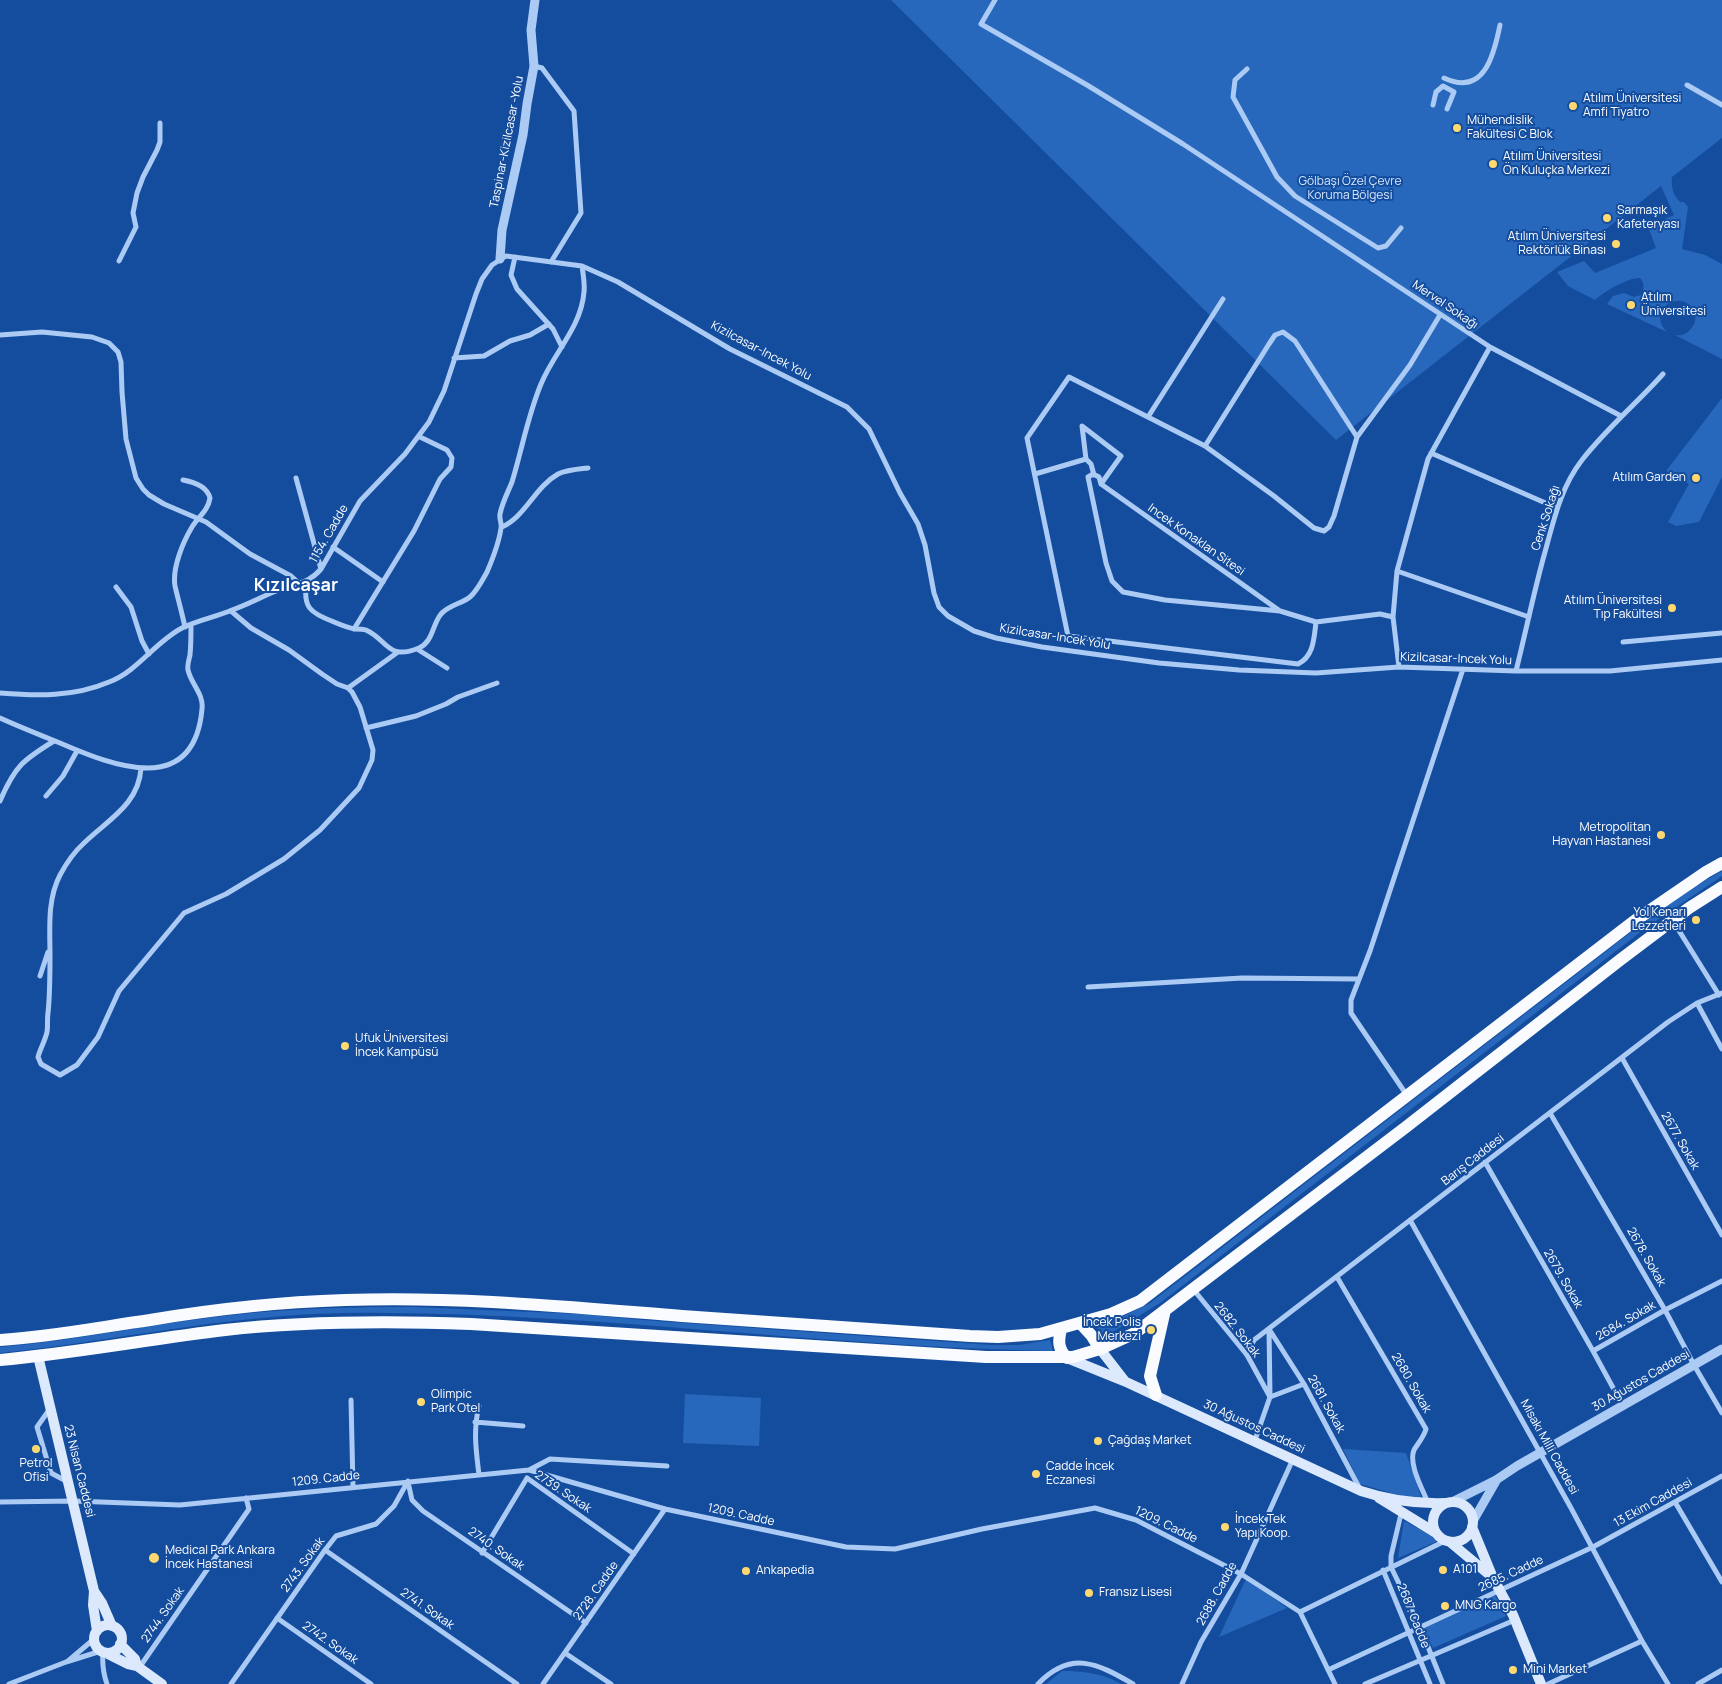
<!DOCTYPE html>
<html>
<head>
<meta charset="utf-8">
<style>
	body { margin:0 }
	canvas { display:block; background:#144d9e }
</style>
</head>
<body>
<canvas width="1722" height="1684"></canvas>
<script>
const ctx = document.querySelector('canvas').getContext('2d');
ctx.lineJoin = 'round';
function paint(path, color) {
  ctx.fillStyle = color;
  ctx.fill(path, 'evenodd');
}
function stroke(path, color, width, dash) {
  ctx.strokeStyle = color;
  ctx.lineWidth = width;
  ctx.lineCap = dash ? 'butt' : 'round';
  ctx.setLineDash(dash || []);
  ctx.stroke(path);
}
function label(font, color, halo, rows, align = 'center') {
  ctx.font = font + ' Manrope,sans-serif';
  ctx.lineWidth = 4;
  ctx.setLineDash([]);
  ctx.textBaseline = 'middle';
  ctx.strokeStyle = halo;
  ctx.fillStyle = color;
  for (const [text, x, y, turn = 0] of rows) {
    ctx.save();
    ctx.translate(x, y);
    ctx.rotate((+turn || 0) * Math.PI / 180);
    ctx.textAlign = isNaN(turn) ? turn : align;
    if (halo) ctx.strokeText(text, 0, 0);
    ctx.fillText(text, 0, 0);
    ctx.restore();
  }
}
paint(new Path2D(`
	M 891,0 L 1722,0 L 1722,138 L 1672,177 C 1671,187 1673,195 1680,202 L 1684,202 L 1688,207 L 1682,249 L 1705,255 L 1722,264 L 1722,359 L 1675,335 C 1682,336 1688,334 1692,327 C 1696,323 1696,317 1694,312 C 1685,287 1644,308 1667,332 L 1607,304 L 1613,296 L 1624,293 L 1634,297 L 1641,295 C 1644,289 1645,283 1640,278 C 1629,277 1603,292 1595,300 L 1568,286 L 1557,272 L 1584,261 L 1595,273 L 1656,248 L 1648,226 L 1674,215 L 1661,186 L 1336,440 Z
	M 1722,398 L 1722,477 L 1699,522 L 1676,526 L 1668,522 L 1689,484 L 1666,471 Z
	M 1722,871 L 1722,876 L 1647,927 L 1160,1303 L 1103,1338 L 1096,1326 L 1120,1318 L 1150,1303 L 1639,926 L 1694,887 Z
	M 412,1307 L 581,1314 L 643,1320 L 991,1345 L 1019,1345 L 1050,1340 L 1053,1351 C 815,1347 580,1310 342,1313 C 227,1315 115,1341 0,1353 L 0,1347 C 81,1340 160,1322 241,1314 C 298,1308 355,1307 412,1307 Z
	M 685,1394 L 761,1398 L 759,1446 L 683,1443 Z
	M 1343,1449 L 1406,1453 L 1423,1502 L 1360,1484 Z
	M 1404,1521 L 1440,1540 L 1398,1558 Z
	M 1246,1579 L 1287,1608 L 1219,1637 Z
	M 1495,1595 L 1506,1616 L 1433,1648 L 1423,1628 Z
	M 1062,1671 C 1082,1671 1103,1673 1121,1684 L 1046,1684 Z`), '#2767bc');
stroke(new Path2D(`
	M 995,0 L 981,24 L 1087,85 L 1183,144 L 1490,347 L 1621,416
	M 534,66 L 542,68 L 574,111 L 581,213 L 551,262
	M 1247,69 L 1235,80 L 1233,97 L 1277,177 L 1295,196 L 1378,248 L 1386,246 L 1401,228
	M 1444,78 C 1484,97 1494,55 1500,25
	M 1687,85 L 1722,105
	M 1433,105 L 1436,92 L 1443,86 L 1454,92 L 1447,109
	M 515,257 L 511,275 L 517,289 L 553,329 L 562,347
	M 119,261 L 136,227 L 133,213 L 137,193 L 143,177 L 157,150 L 160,142 L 160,123
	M 0,335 L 42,332 L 92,337 L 109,343 L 118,352 L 121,362 L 122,392 L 126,439 L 136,478 L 143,489 L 149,495 L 164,504 L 206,522 L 250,554 L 291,576 L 300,584
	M 454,358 L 484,356 L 510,341 L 530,335 L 549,324
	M 1148,417 L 1223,299
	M 1205,446 L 1269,344 L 1275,335 L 1283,332 L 1295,341 L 1357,437
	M 1431,453 L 1557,508
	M 1086,459 L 1082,426 L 1121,456 L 1101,484
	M 1035,474 L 1086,459 L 1091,464 L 1094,475
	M 296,478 L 321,569
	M 183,480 C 194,482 207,486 210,498 C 208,511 198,517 192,527 C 183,542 172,568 175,586 C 178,599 182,613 185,627
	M 1101,484 L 1099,477 L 1093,474 L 1088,477 L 1106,563 L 1112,581 L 1123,592 L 1165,600 L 1280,611 L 1316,622 L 1380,614 L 1393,617
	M 1101,484 L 1280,611
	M 502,527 C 525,517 535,487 558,474 C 566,470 579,469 588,468
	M 333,547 L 383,582
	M 1397,571 L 1529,617
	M 307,581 C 302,607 310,613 334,622 C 341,625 348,628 355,629 C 359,629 363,629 366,630 C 388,640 387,661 419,648 C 433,642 432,625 441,614 C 449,605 461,604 470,597 C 477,591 483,579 487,572 C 493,558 499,543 501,528 C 502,523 499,519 500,514 C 502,503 508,492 512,482 C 522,449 528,415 541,384 C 554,352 581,328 584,292 C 585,284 583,274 582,266
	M 116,587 L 131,607 L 142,641 L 149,654
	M 1316,622 C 1314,638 1314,656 1298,664 L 1068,636 L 1027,438 L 1069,377 L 1205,446 L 1274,496 L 1314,528 L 1324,531 L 1329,527 L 1334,516 L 1357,437 L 1410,365 L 1440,315
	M 354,629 L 414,531 L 440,479 L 451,467 L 452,458 L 447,450 L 420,437
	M 1623,642 L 1722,633
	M 417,649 L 447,668
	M 1399,667 L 1393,617 L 1397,571 L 1428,459 L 1490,347
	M 1516,671 C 1526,631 1534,591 1545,552 C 1554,519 1561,487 1582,460 C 1606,429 1637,403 1663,374
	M 348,688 L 398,652
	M 0,693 C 37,696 74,697 109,682 C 138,671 155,642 182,628 C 198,620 216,617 232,610 C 249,604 265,595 281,589 C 299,582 308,584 321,569 L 360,501 L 405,454 L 429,422 L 444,391 L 476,294 L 482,279 L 492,265 L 506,256 L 582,266 L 618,282 L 730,349 L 847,407 L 869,429 L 900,493 L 918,524 L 925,545 L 934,593 L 939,607 L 948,616 L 974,631 L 996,638 L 1042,647 L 1159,663 L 1239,670 L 1316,673 L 1399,667 L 1516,671 L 1610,671 L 1722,660
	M 0,718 C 20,727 40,735 60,743 C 113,766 194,798 202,709 C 204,694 191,684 188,670 C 187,665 189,660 190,655 C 191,645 191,635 191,625
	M 366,728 L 416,716 L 446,704 L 458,697 L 497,683
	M 141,768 C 139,805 106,821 83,844 C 74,852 66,864 60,875 C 47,900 50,929 50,956 C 50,976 50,994 48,1013 C 47,1019 48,1027 47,1032 C 45,1041 40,1049 38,1057 L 41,1064 L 60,1075 L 77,1065 L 98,1037 L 119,991 L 184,913 L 226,894 L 284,859 L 320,830 L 359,788 L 372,760 L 373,750 L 360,707 L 352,692 L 348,688 L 337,684 L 322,674 L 289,650 L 251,628 L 231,611
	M 46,796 L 63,776 L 77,751
	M 0,801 C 15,766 23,760 54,741
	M 1673,921 L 1719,995
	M 40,976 L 48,952
	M 1088,987 L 1242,978 L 1359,979
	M 1697,1003 L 1722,1049
	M 1622,1058 L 1722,1235
	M 1406,1094 L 1351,1013 L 1351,1000 L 1370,951 L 1463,669
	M 1550,1113 L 1665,1310 L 1694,1365 L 1722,1413
	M 1485,1162 L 1593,1351 L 1623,1406
	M 1410,1220 L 1571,1508 L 1642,1641 L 1668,1684
	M 1337,1277 L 1426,1429 C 1424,1437 1418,1443 1414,1450 C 1408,1464 1423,1490 1428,1503
	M 1193,1289 L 1247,1355 L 1270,1397 L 1255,1440
	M 1269,1329 L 1304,1384 L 1360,1489
	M 1269,1329 L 1270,1397 L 1304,1384
	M 1593,1351 L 1665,1310 L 1722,1281
	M 1247,1355 L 1254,1340 L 1668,1022 L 1697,1003 L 1722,993
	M 351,1400 L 353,1487
	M 479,1406 C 473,1430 476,1450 479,1475
	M 49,1410 L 37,1427 L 51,1473 L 66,1481
	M 475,1422 L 523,1426
	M 529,1470 L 550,1459 L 667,1466
	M 408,1482 L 412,1500 L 423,1511 L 586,1623
	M 0,1502 L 74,1501 L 180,1505 L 529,1470 L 665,1509 L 846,1547 L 895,1549 L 982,1529 L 1095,1508 L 1136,1520 L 1241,1574 L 1300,1612 L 1335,1684
	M 1675,1502 L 1722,1582
	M 1401,1514 L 1391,1556 L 1391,1567 L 1420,1627 L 1443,1684
	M 325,1550 L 517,1684
	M 482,1553 L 527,1478 L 634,1554
	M 1383,1570 L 1430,1684
	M 1300,1612 L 1445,1541
	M 277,1618 L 371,1684
	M 103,1652 C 102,1664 103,1673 107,1684
	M 565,1653 L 611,1684
	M 68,1661 L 94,1639
	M 139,1668 L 249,1509 L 246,1498
	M 1328,1670 L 1593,1547 L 1722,1476
	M 9,1684 L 66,1662 L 101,1651
	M 231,1684 L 325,1550 L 336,1536 L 376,1524 L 394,1506 L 408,1481
	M 543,1684 L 665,1509
	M 1038,1684 C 1071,1650 1097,1663 1133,1684
	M 1182,1684 L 1201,1642 L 1241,1574 L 1293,1459
	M 1365,1684 L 1515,1620
	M 1548,1684 L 1642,1641
	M 1698,1684 L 1722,1670`), '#accbf4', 5);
stroke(new Path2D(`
	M 500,259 L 502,230 L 523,135 L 527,104 L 534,66 L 531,30 L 535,0
	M 1452,1502 L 1496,1480 L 1517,1466 L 1722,1349
	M 1473,1521 L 1496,1481`), '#accbf4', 9);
stroke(new Path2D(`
	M 1100,1349 L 1124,1380
	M 38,1356 L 94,1591 L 93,1605 L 97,1631
	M 1067,1358 L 1124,1381 L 1361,1491 C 1388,1500 1417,1504 1446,1503
	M 1379,1498 L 1436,1533
	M1433 1522a20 20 0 1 1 40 0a20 20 0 1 1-40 0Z
	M 1472,1527 L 1493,1578 L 1513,1615 L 1541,1684
	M 1450,1542 L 1492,1577
	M 94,1591 L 102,1603 L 112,1626
	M94 1639a14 14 0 1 1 28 0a14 14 0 1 1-28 0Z
	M 120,1644 L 135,1659 L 137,1666
	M 106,1653 L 128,1664 L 137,1666 L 162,1684`), '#dce9fd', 10);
stroke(new Path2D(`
	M 1081,1324 L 1092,1336 L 1100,1349
	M 1061,1329 C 1058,1341 1058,1349 1067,1358
	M 0,1340 C 50,1337 101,1327 150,1320 C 215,1309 279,1302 345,1300 C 458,1296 569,1307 682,1316 C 778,1323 874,1329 970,1336 L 998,1337 L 1040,1334 L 1111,1314 L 1140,1301 L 1633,922 L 1706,872 L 1722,863
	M 0,1360 C 75,1353 150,1339 225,1330 C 307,1321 388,1321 471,1324 L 986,1357 L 1073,1357 L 1100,1349 L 1135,1333 L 1406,1127 L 1620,960 L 1689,908 L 1722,887
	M 1156,1395 L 1150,1376 L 1165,1310`), '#f9fbff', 12);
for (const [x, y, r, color] of [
	[1573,106,5,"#ffd96f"],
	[1457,128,5,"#ffd96f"],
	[1493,164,5,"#ffd96f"],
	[1607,218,5,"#ffd96f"],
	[1616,244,5,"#ffd96f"],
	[1631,305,5,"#ffd96f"],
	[1696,478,5,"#ffd96f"],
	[1672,608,5,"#ffd96f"],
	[1661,835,5,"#ffd96f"],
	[1696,920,5,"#ffd96f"],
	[345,1046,5,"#ffd96f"],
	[1151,1330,5,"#ffd96f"],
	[421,1402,5,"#ffd96f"],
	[1098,1441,5,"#ffd96f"],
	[36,1449,5,"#ffd96f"],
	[1036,1474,5,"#ffd96f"],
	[1225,1527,5,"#ffd96f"],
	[154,1558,6,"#ffd96f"],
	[1443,1570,5,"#ffd96f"],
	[746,1571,5,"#ffd96f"],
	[1089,1593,5,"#ffd96f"],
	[1445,1606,5,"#ffd96f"],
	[1513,1670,5,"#ffd96f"]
]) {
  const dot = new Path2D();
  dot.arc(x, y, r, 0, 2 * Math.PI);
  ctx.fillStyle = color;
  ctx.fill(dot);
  stroke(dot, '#144d9e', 2);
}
label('12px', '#fff', '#144d9e', [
	["Atılım Üniversitesi",1583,99],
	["Amfi Tiyatro",1583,113],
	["Mühendislik",1467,121],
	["Fakültesi C Blok",1467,135],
	["Atılım Üniversitesi",1503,157],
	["Ön Kuluçka Merkezi",1503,171],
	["Sarmaşık",1617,211],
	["Kafeteryası",1617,225],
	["Atılım Üniversitesi",1606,237,"right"],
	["Rektörlük Binası",1606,251,"right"],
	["Atılım",1641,298],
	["Üniversitesi",1641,312],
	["Atılım Garden",1686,478,"right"],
	["Atılım Üniversitesi",1662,601,"right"],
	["Tıp Fakültesi",1662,615,"right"],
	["Metropolitan",1651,828,"right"],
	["Hayvan Hastanesi",1651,842,"right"],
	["Yol Kenarı",1686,913,"right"],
	["Lezzetleri",1686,927,"right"],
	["Ufuk Üniversitesi",355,1039],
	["İncek Kampüsü",355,1053],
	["İncek Polis",1141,1323,"right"],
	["Merkezi",1141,1337,"right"],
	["Olimpic",431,1395],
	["Park Otel",431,1409],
	["Çağdaş Market",1108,1441],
	["Petrol",36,1464,"center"],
	["Ofisi",36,1478,"center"],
	["Cadde İncek",1046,1467],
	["Eczanesi",1046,1481],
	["İncek Tek",1235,1520],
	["Yapı Koop.",1235,1534],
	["Medical Park Ankara",165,1551],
	["İncek Hastanesi",165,1565],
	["A101",1453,1570],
	["Ankapedia",756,1571],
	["Fransız Lisesi",1099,1593],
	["MNG Kargo",1455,1606],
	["Mini Market",1523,1670]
], 'left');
label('12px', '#fff', '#144d9e', [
	["Taspinar-Kizilcasar -Yolu",507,142,-79],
	["Mervel Sokağı",1445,305,34],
	["Kizilcasar-Incek Yolu",761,351,28],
	["Cenk Sokağı",1546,518,-72],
	["1154. Cadde",329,534,-60],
	["Incek Konaklan Sitesi",1196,540,35],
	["Kizilcasar-Incek Yolu",1055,637,9],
	["Kizilcasar-Incek Yolu",1456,659,2],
	["2677. Sokak",1680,1141,60],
	["Barış Caddesi",1473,1160,-38],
	["2678. Sokak",1646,1257,60],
	["2679. Sokak",1563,1279,60],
	["2684. Sokak",1626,1321,-30],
	["2682. Sokak",1237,1330,52],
	["30 Ağustos Caddesi",1641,1381,-30],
	["2680. Sokak",1411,1383,60],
	["2681. Sokak",1326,1404,61],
	["30 Ağustos Caddesi",1254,1427,25],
	["Misakı Milli Caddesi",1549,1447,61],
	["23 Nisan Caddesi",79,1471,76],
	["1209. Cadde",326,1479,-6],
	["2739. Sokak",563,1492,34],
	["13 Ekim Caddesi",1653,1503,-29],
	["1209. Cadde",741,1515,12],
	["1209. Cadde",1166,1525,26],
	["2740. Sokak",496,1549,35],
	["2743. Sokak",303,1565,-54],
	["2685. Cadde",1511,1574,-25],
	["2728. Cadde",596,1591,-55],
	["2688. Cadde",1217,1594,-61],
	["2741. Sokak",427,1609,35],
	["2744. Sokak",163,1615,-55],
	["2687. Cadde",1413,1616,68],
	["2742. Sokak",330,1643,35]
]);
label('12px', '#d4e6fd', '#144d9e', [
	["Gölbaşı Özel Çevre",1350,182],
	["Koruma Bölgesi",1350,196]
]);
label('bold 18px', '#fff', '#144d9e', [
	["Kızılcaşar",296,586]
]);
</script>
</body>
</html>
